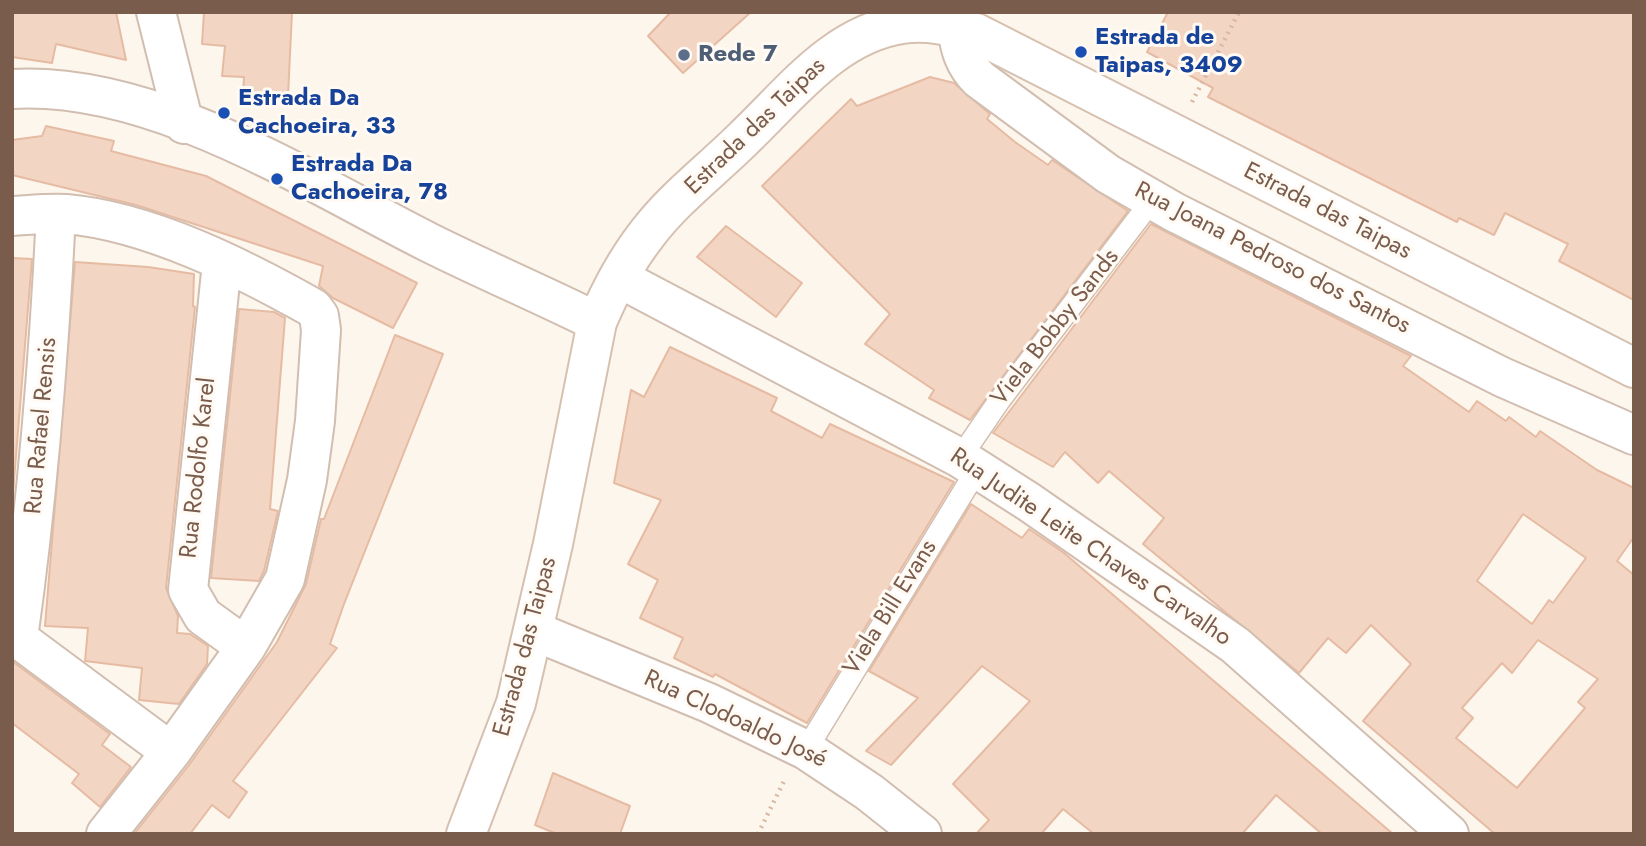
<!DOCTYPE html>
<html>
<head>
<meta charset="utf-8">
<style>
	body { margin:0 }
	#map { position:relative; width:1646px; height:846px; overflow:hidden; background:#fdf6ec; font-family:Jost,sans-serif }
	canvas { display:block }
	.frame { position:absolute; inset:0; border:14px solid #7a5c4d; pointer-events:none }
</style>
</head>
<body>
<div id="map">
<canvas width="1646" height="846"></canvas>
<div class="frame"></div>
</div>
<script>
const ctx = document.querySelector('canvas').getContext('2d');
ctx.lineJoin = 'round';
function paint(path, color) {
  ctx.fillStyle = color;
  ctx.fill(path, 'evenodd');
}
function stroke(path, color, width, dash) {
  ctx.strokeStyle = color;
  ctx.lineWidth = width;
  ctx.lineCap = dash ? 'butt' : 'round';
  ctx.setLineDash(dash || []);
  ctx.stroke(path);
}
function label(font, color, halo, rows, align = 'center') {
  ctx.font = font + ' Jost,sans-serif';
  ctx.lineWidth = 6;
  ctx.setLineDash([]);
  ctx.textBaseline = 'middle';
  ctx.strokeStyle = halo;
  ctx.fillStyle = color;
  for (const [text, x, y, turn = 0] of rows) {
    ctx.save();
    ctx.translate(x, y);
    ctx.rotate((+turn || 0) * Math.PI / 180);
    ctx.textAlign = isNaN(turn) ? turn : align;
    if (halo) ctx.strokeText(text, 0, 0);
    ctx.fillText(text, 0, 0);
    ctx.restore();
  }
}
const building = new Path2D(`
	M 12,12 L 116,12 L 126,60 L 56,44 L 52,63 L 12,57 Z
	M 204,12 L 292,12 L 288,96 L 243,94 L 244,77 L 222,76 L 225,46 L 202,44 Z
	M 671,12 L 751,12 L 683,73 L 648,36 Z
	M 1168,12 L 1634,12 L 1634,300 L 1559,261 L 1568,244 L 1505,213 L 1494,235 L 1459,218 L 1457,222 L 1208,97 L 1213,88 L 1147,52 Z
	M 930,77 L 954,83 L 990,114 L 987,119 L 1015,142 L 1048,165 L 1052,160 L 1128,211 L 970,420 L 929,398 L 934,390 L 865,344 L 890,314 L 762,186 L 851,99 L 857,106 Z
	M 46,126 L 114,141 L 111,151 L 206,176 L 417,283 L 393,328 L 333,298 L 319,286 L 323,266 L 136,205 L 12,175 L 12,140 L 42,136 Z
	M 1151,224 L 1411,356 L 1403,366 L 1469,412 L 1477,401 L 1506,421 L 1509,417 L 1536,437 L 1540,431 L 1597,470 L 1634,488 L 1634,537 L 1617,561 L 1634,575 L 1634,834 L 1495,834 L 1363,721 L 1411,664 L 1371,625 L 1346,653 L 1328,638 L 1299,673 L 1143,544 L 1164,518 L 1109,471 L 1098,483 L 1065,452 L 1053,467 L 993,433 ZM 1523,514 L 1586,558 L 1553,603 L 1549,600 L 1532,624 L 1477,581 ZM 1538,640 L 1598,679 L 1578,702 L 1585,708 L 1517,788 L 1456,738 L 1473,718 L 1462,708 L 1502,663 L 1512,673 Z
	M 726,226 L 802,283 L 776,317 L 697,257 Z
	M 12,258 L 32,259 L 12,505 Z
	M 75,262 L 148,267 L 194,274 L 193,306 L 195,307 L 166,588 L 178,616 L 177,633 L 190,634 L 208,646 L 207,664 L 179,704 L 139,700 L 142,668 L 85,661 L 88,628 L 45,626 Z
	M 239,309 L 274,312 L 285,318 L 270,509 L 278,511 L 264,571 L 259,581 L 211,578 Z
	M 395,335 L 443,354 L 344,604 L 330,644 L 337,648 L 233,781 L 247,792 L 229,818 L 212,805 L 190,834 L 134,834 L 189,765 L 277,642 L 306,584 L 321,519 L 324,519 Z
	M 670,347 L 777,398 L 771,411 L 822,438 L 830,424 L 954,482 L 807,723 L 715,674 L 713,677 L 674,658 L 683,638 L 640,618 L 658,580 L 628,564 L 661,500 L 614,483 L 631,390 L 644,397 Z
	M 971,504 L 1022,538 L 1029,529 L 1064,553 L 1393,834 L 1322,834 L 1276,795 L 1242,834 L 1094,834 L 1063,809 L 1041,834 L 976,834 L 989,820 L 953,784 L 1030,701 L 982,666 L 891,765 L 866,751 L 918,698 L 869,671 Z
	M 12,661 L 110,734 L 102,745 L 131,767 L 100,807 L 72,783 L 79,774 L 12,723 Z
	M 553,773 L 630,806 L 620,834 L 557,834 L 535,825 Z`);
paint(building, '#f3d5c3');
stroke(building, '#e6bba3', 2);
const service = new Path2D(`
	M 960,458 L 999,401 L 1153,199
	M 806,750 L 978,468`);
const minor = new Path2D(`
	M 156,12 L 184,124
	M 957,28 C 960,49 964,64 979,79 L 1108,174 L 1174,212 L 1502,377 L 1634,435
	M 12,89 C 154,81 305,180 428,242 C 484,270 541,294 597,322
	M 12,216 C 30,215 48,213 66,214 C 149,221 242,268 313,308 L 319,316 L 321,330 L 315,421 L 307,480 L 285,579 L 246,647 L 171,752 L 106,834
	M 222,263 L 188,590 L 203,616 L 246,647
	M 619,278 L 960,458 L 1029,502 L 1235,645 L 1449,834
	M 534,631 L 709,703 L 806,750 L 869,792 L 922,834
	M 12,634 L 171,752
	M 18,638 C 38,497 49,356 56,214`);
const secondary = new Path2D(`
	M 466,834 L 516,703 L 553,544 L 597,322 C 610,291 626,261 647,234 C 674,198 713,169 745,137 C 791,93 835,34 902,24 C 927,20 952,26 976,33 L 1634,368`);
stroke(service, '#d1beb0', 24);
stroke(minor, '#d1beb0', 42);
stroke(secondary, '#d6c0b0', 42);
stroke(new Path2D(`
	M 1192,102 L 1239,12
	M 758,834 L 784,781`), '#d9b8a5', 4.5, [2, 5]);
stroke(service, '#fff', 21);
stroke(minor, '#fff', 38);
stroke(secondary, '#fff', 38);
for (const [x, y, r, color] of [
	[1081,52,7,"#1a4fb4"],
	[684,55,7,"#5c6f8a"],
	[224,113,7,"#1a4fb4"],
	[277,179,7,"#1a4fb4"]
]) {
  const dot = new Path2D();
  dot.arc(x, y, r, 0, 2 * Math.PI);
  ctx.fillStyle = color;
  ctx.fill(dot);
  stroke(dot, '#fffaf3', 2.5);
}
label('bold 24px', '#164399', '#fffaf3', [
	["Estrada de",1095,38],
	["Taipas, 3409",1095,66],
	["Estrada Da",238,99],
	["Cachoeira, 33",238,127],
	["Estrada Da",291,165],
	["Cachoeira, 78",291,193]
], 'left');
label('bold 24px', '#4e5e75', '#fffaf3', [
	["Rede 7",698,55]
], 'left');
label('24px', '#7a5c4d', '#fffaf3', [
	["Estrada das Taipas",756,127,-44],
	["Estrada das Taipas",1327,212,27],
	["Rua Joana Pedroso dos Santos",1272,259,27],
	["Viela Bobby Sands",1056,328,-52],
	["Rua Rafael Rensis",42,426,-85],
	["Rua Rodolfo Karel",199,468,-84],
	["Rua Judite Leite Chaves Carvalho",1090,548,34],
	["Viela Bill Evans",891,608,-58],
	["Estrada das Taipas",526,647,-75],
	["Rua Clodoaldo José",735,720,25]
]);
</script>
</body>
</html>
